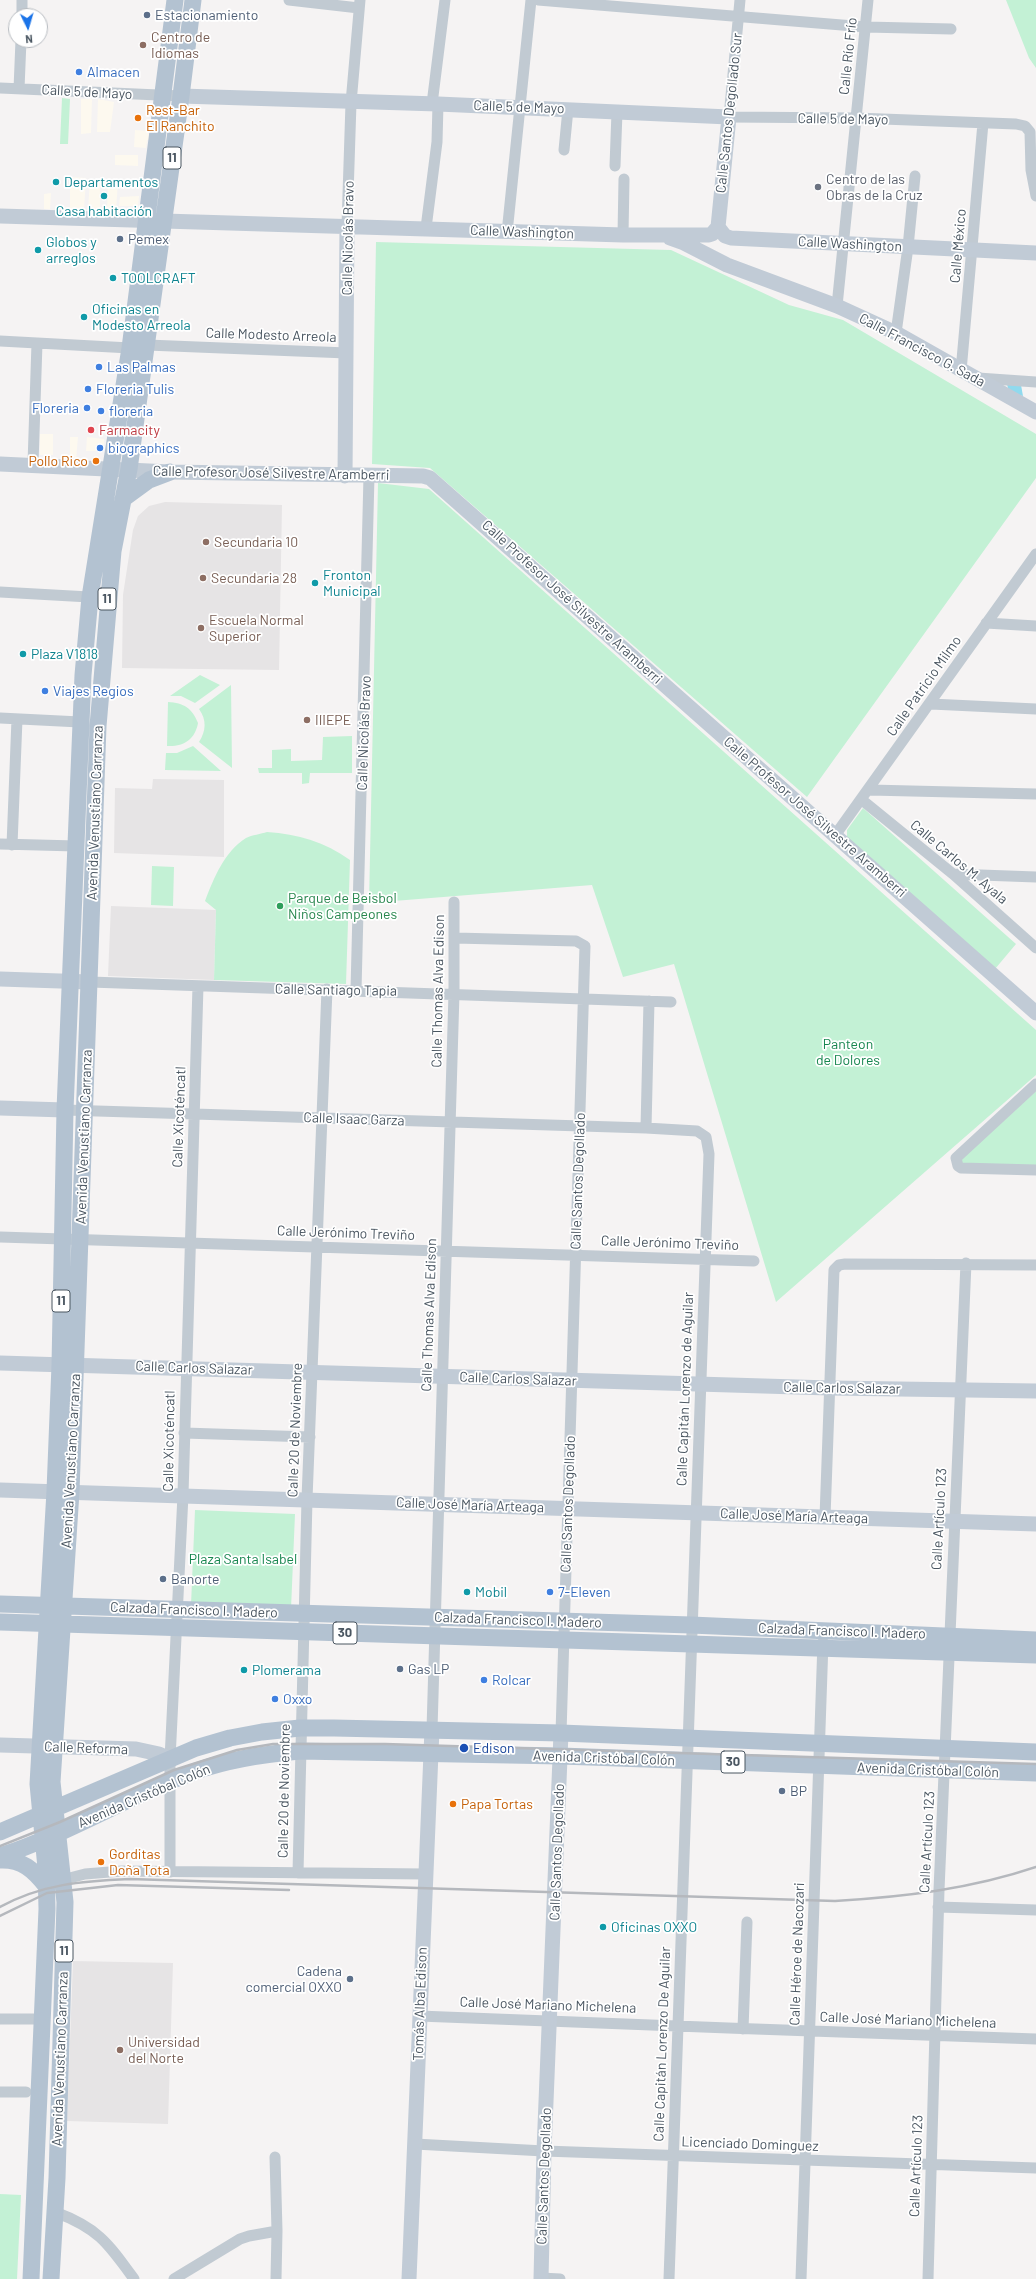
<!DOCTYPE html>
<html>
<head>
<meta charset="utf-8">
<style>
	body { margin:0 }
	#map { position:relative; width:1036px; height:2279px; overflow:hidden; background:#f5f3f3; font-family:Barlow,sans-serif }
	canvas { display:block }
	.north { position:absolute; left:8px; top:8px; width:40px; height:40px; box-sizing:border-box; background:#fff; border:1px solid #b7bbc0; border-radius:50%; rotate:175deg; font-size:11px; font-weight:700; line-height:16px; text-align:center; color:#4a5661 }
	.north::after { content:''; display:block; margin:auto; width:14px; height:18px; background:#1a73e8; clip-path:polygon(50% 0,100% 100%,50% 72%,0 100%) }
</style>
</head>
<body>
<div id="map">
<canvas width="1036" height="2279"></canvas>
<div class="north">N</div>
</div>
<script>
const ctx = document.querySelector('canvas').getContext('2d');
ctx.lineJoin = 'round';
function paint(path, color) {
  ctx.fillStyle = color;
  ctx.fill(path, 'evenodd');
}
function stroke(path, color, width, dash) {
  ctx.strokeStyle = color;
  ctx.lineWidth = width;
  ctx.lineCap = dash ? 'butt' : 'round';
  ctx.setLineDash(dash || []);
  ctx.stroke(path);
}
function label(font, color, halo, rows, align = 'center') {
  ctx.font = font + ' Barlow,sans-serif';
  ctx.lineWidth = 3.5;
  ctx.setLineDash([]);
  ctx.textBaseline = 'middle';
  ctx.strokeStyle = halo;
  ctx.fillStyle = color;
  for (const [text, x, y, turn = 0] of rows) {
    ctx.save();
    ctx.translate(x, y);
    ctx.rotate((+turn || 0) * Math.PI / 180);
    ctx.textAlign = isNaN(turn) ? turn : align;
    if (halo) ctx.strokeText(text, 0, 0);
    ctx.fillText(text, 0, 0);
    ctx.restore();
  }
}
paint(new Path2D(`
	M 81,99 L 92,99 L 91,133 L 81,134 Z
	M 98,99 L 114,102 L 110,132 L 97,132 Z
	M 135,130 L 148,131 L 149,140 L 147,140 L 146,148 L 134,147 Z
	M 115,155 L 138,155 L 138,166 L 115,165 Z
	M 70,177 L 86,178 L 84,210 L 70,210 Z
	M 90,179 L 100,179 L 100,211 L 88,210 Z
	M 108,181 L 118,181 L 116,211 L 107,211 Z
	M 51,193 L 50,209 L 44,209 L 44,194 Z
	M 139,196 L 138,206 L 119,206 L 120,197 Z
	M 40,434 L 53,434 L 53,455 L 40,455 Z
	M 70,437 L 78,437 L 76,460 L 70,459 Z
	M 87,437 L 104,439 L 104,451 L 86,451 Z`), '#fdf9ef');
paint(new Path2D(`
	M 165,502 L 282,505 L 279,670 L 122,668 L 123,595 L 133,530 L 138,516 L 149,506 Z
	M 153,779 L 224,780 L 224,857 L 114,853 L 115,788 L 152,789 Z
	M 111,906 L 216,910 L 214,980 L 108,976 Z
	M 73,1961 L 173,1963 L 168,2124 L 67,2121 Z`), '#e6e4e5');
paint(new Path2D(`
	M 1006,0 L 1036,0 L 1036,68 L 1029,58 Z
	M 62,98 L 70,99 L 68,144 L 60,144 Z
	M 376,242 L 671,250 L 789,305 L 843,320 L 1036,434 L 1036,478 L 807,797 L 430,468 L 372,464 Z
	M 378,483 L 429,489 L 1036,1030 L 1036,1075 L 776,1302 L 674,964 L 623,977 L 592,885 L 369,903 Z
	M 200,675 L 220,685 L 195,703 L 181,696 L 170,696 Z
	M 231,685 L 232,768 L 199,742 C 206,731 207,720 199,709 Z
	M 168,702 C 184,703 192,708 198,723 C 195,740 183,747 167,746 Z
	M 352,736 L 352,773 L 310,773 L 309,783 L 302,784 L 302,773 L 259,773 L 258,768 L 272,768 L 272,750 L 291,749 L 291,761 L 322,760 L 323,737 Z
	M 193,746 L 221,771 L 165,770 L 166,753 L 177,753 Z
	M 863,808 L 1016,944 L 995,969 L 847,838 L 847,830 Z
	M 267,832 C 298,834 325,842 350,860 L 346,984 L 214,980 L 216,910 L 205,901 C 214,878 224,852 246,838 C 252,835 261,834 267,832 Z
	M 152,866 L 174,867 L 173,906 L 151,905 Z
	M 1036,1091 L 1036,1170 L 961,1168 L 959,1159 Z
	M 195,1510 L 295,1514 L 291,1609 L 191,1605 Z
	M 0,2194 L 21,2195 L 17,2279 L 0,2279 Z`), '#c3f1d5');
paint(new Path2D(`
	M 1007,384 L 1021,385 L 1023,396 L 1009,393 Z`), '#90daee');
stroke(new Path2D(`
	M 289,0 L 359,8
	M 538,0 L 866,27 L 951,29
	M 740,0 L 729,117 L 856,118 L 1016,124 L 1025,126 L 1030,132 L 1031,170 L 1036,196
	M 22,16 L 22,0
	M 0,88 L 181,96
	M 19,89 L 21,40
	M 432,104 L 445,0
	M 564,150 L 568,109
	M 615,166 L 617,112
	M 347,226 L 351,103 L 360,0
	M 426,228 L 437,142 L 438,104
	M 507,233 L 531,0
	M 623,235 L 624,179
	M 837,306 L 868,0
	M 896,333 L 908,247 L 915,176
	M 0,341 L 130,348
	M 147,345 L 347,353
	M 961,371 L 983,123
	M 978,378 L 1036,382
	M 33,464 L 37,343
	M 0,592 L 107,598
	M 986,623 L 1036,626
	M 931,704 L 1036,709
	M 0,718 L 80,722
	M 870,790 L 1036,794
	M 862,800 L 953,874 L 1036,948
	M 836,834 L 1036,554
	M 0,844 L 76,846
	M 12,845 L 17,719
	M 953,874 L 1036,877
	M 455,938 L 576,941 L 585,946 L 561,1733
	M 90,982 L 671,1002
	M 356,990 L 369,476
	M 1036,1084 L 956,1158 L 958,1166 L 961,1168 L 1036,1170
	M 65,1110 L 646,1128 L 697,1131 L 706,1137 L 709,1154 L 669,2279
	M 646,1128 L 649,1001
	M 0,1237 L 754,1261
	M 184,1433 L 310,1437
	M 825,1517 L 834,1270 L 839,1265 L 845,1264 L 1036,1265
	M 432,1729 L 454,993 L 454,902
	M 170,1872 L 170,1759 L 183,1495 L 198,986
	M 298,1873 L 307,1499 L 327,989
	M 58,1881 L 85,1874 L 122,1871 L 426,1874
	M 938,1907 L 1036,1910
	M 419,2016 C 625,2023 830,2033 1036,2039
	M 0,2019 L 41,2019
	M 743,2029 L 747,1922
	M 0,2092 L 26,2092
	M 415,2144 L 544,2151 L 1036,2168
	M 275,2157 L 277,2231 L 276,2279
	M 55,2212 C 98,2228 108,2243 134,2279
	M 541,2278 L 560,2279
	M 174,2279 L 240,2239 L 249,2236 L 277,2231
	M 801,2279 L 823,1642
	M 928,2279 L 939,1890 L 966,1263`), '#c1cad2', 11);
stroke(new Path2D(`
	M 0,216 L 623,235 L 709,235 L 712,234 L 718,227 L 729,117 L 438,104 L 181,96
	M 718,227 L 725,236 L 731,238 L 1036,253
	M 670,238 L 684,243 L 727,265 L 837,306 L 896,333 L 1036,412
	M 0,464 L 170,472 L 423,476 L 430,478 L 1036,1013
	M 345,476 L 347,226
	M 0,979 L 90,982
	M 0,1108 L 65,1110
	M 0,1363 L 830,1388 L 1036,1391
	M 0,1490 L 1036,1524
	M 0,1745 L 136,1749 L 159,1754 L 170,1759
	M 409,2279 L 432,1729
	M 541,2279 L 544,2151 L 561,1733`), '#c1cbd6', 15);
stroke(new Path2D(`
	M 123,499 L 149,480 L 170,472
	M 0,1604 L 691,1625 L 1036,1640
	M 0,1622 L 1036,1655
	M 0,1832 L 196,1748 L 230,1738 L 262,1732 L 300,1728 L 334,1728 L 561,1733 L 1036,1752
	M 0,1856 C 68,1834 129,1795 196,1771 C 230,1759 265,1754 300,1751 L 561,1756 L 1036,1773
	M 0,1860 C 22,1859 34,1870 47,1887
	M 31,2279 L 47,1909 L 46,1868 L 38,1784 L 55,1491 L 60,1365 L 65,1110 L 83,675 L 90,597 L 130,348 L 175,0
	M 51,2279 L 57,2178 L 65,1902 L 52,1782 L 71,1492 L 98,726 L 113,551 L 129,469 L 181,96 L 193,0`), '#b3c2d1', 17);
stroke(new Path2D(`
	M 0,1846 L 60,1822 L 174,1770 L 237,1750 L 273,1744 L 385,1744 L 1036,1764
	M 0,1907 C 42,1884 82,1881 130,1879 L 835,1901 C 903,1897 971,1889 1036,1867
	M 0,1916 L 47,1893 L 118,1885 L 289,1890`), '#b5b8bd', 2.5);
for (const [x, y, r, color] of [
	[147,15,4,"#5c6f8a"],
	[143,45,4,"#8d6e63"],
	[79,72,4,"#3f7fe0"],
	[138,118,4,"#e8710a"],
	[56,182,4,"#0f9aa8"],
	[818,187,4,"#6b7280"],
	[104,196,4,"#0f9aa8"],
	[120,239,4,"#5c6f8a"],
	[38,250,4,"#0f9aa8"],
	[113,278,4,"#0f9aa8"],
	[84,317,4,"#0f9aa8"],
	[99,367,4,"#3f7fe0"],
	[88,389,4,"#3f7fe0"],
	[87,408,4,"#3f7fe0"],
	[101,411,4,"#3f7fe0"],
	[91,430,4,"#e0444e"],
	[100,448,4,"#3f7fe0"],
	[96,461,4,"#e8710a"],
	[206,542,4,"#8d6e63"],
	[203,578,4,"#8d6e63"],
	[315,583,4,"#0f9aa8"],
	[201,628,4,"#8d6e63"],
	[23,654,4,"#0f9aa8"],
	[45,691,4,"#3f7fe0"],
	[307,720,4,"#8d6e63"],
	[280,906,4,"#2e9e5b"],
	[163,1579,4,"#5c6f8a"],
	[467,1592,4,"#0f9aa8"],
	[550,1592,4,"#3f7fe0"],
	[400,1669,4,"#5c6f8a"],
	[244,1670,4,"#0f9aa8"],
	[484,1680,4,"#3f7fe0"],
	[275,1699,4,"#3f7fe0"],
	[464,1748,5,"#1a4fb4"],
	[782,1791,4,"#5c6f8a"],
	[453,1804,4,"#e8710a"],
	[101,1862,4,"#e8710a"],
	[603,1927,4,"#0f9aa8"],
	[350,1979,4,"#5c6f8a"],
	[120,2050,4,"#8d6e63"]
]) {
  const dot = new Path2D();
  dot.arc(x, y, r, 0, 2 * Math.PI);
  ctx.fillStyle = color;
  ctx.fill(dot);
  stroke(dot, '#fff', 1.5);
}
for (const [x, y, w] of [
	[172,158,18],
	[107,599,18],
	[61,1301,18],
	[345,1633,24],
	[733,1762,24],
	[64,1951,18]
]) {
  const box = new Path2D();
  box.roundRect(x - w / 2, y - 11, w, 22, 3);
  ctx.fillStyle = '#fff';
  ctx.fill(box);
  stroke(box, '#4a5661', 1);
}
label('bold 13px', '#4a5661', null, [
	["11",172,158],
	["11",107,599],
	["11",61,1301],
	["30",345,1633],
	["30",733,1762],
	["11",64,1951]
]);
label('14px', '#4e5e75', '#fff', [
	["Estacionamiento",155,15],
	["Pemex",128,239],
	["Banorte",171,1579],
	["Gas LP",408,1669],
	["BP",790,1791],
	["Cadena",342,1971,"right"],
	["comercial OXXO",342,1987,"right"]
], 'left');
label('14px', '#785e54', '#fff', [
	["Centro de",151,37],
	["Idiomas",151,53],
	["Secundaria 10",214,542],
	["Secundaria 28",211,578],
	["Escuela Normal",209,620],
	["Superior",209,636],
	["IIIEPE",315,720],
	["Universidad",128,2042],
	["del Norte",128,2058]
], 'left');
label('14px', '#4a5661', '#fff', [
	["Calle Río Frío",848,56,-84],
	["Calle 5 de Mayo",87,92,3],
	["Calle 5 de Mayo",519,107,2],
	["Calle Santos Degollado Sur",729,113,-84],
	["Calle 5 de Mayo",843,119,1],
	["Calle Washington",522,232,2],
	["Calle Nicolás Bravo",348,238,-89],
	["Calle Washington",850,244,3],
	["Calle México",958,246,-85],
	["Calle Modesto Arreola",271,335,2],
	["Calle Francisco G. Sada",922,350,28],
	["Calle Profesor José Silvestre Aramberri",271,473,1],
	["Calle Profesor José Silvestre Aramberri",572,602,42],
	["Calle Patricio Milmo",924,686,-55],
	["Calle Nicolás Bravo",364,733,-88],
	["Avenida Venustiano Carranza",95,813,-88],
	["Calle Profesor José Silvestre Aramberri",815,817,41],
	["Calle Carlos M. Ayala",959,862,40],
	["Calle Santiago Tapia",336,990,1],
	["Calle Thomas Alva Edison",438,991,-89],
	["Calle Xicoténcatl",179,1117,-88],
	["Calle Isaac Garza",354,1119,2],
	["Avenida Venustiano Carranza",84,1137,-88],
	["Calle Santos Degollado",578,1181,-88],
	["Calle Jerónimo Treviño",346,1233,2],
	["Calle Jerónimo Treviño",670,1243,2],
	["Calle Thomas Alva Edison",429,1315,-88],
	["Calle Carlos Salazar",194,1368,2],
	["Calle Carlos Salazar",518,1379,2],
	["Calle Carlos Salazar",842,1388,1],
	["Calle Capitán Lorenzo de Aguilar",685,1389,-88],
	["Calle 20 de Noviembre",295,1430,-88],
	["Calle Xicoténcatl",169,1441,-89],
	["Avenida Venustiano Carranza",71,1461,-87],
	["Calle Santos Degollado",568,1504,-88],
	["Calle José María Arteaga",470,1505,2],
	["Calle José María Arteaga",794,1516,2],
	["Calle Artículo 123",939,1519,-87],
	["Calzada Francisco I. Madero",194,1610,2],
	["Calzada Francisco I. Madero",518,1620,2],
	["Calzada Francisco I. Madero",842,1631,2],
	["Calle Reforma",86,1748,2],
	["Avenida Cristóbal Colón",604,1758,2],
	["Avenida Cristóbal Colón",928,1770,2],
	["Calle 20 de Noviembre",284,1791,-89],
	["Avenida Cristóbal Colón",144,1796,-23],
	["Calle Artículo 123",927,1842,-87],
	["Calle Santos Degollado",557,1852,-88],
	["Calle Héroe de Nacozari",797,1954,-88],
	["Tomás Alba Edison",420,2004,-88],
	["Calle José Mariano Michelena",548,2005,2],
	["Calle José Mariano Michelena",908,2020,2],
	["Calle Capitán Lorenzo De Aguilar",662,2044,-88],
	["Avenida Venustiano Carranza",60,2059,-88],
	["Licenciado Dominguez",750,2144,2],
	["Calle Artículo 123",916,2166,-88],
	["Calle Santos Degollado",544,2176,-88]
]);
label('14px', '#366cbe', '#fff', [
	["Almacen",87,72],
	["Las Palmas",107,367],
	["Floreria Tulis",96,389],
	["Floreria",79,408,"right"],
	["floreria",109,411],
	["biographics",108,448],
	["Viajes Regios",53,691],
	["7-Eleven",558,1592],
	["Rolcar",492,1680],
	["Oxxo",283,1699]
], 'left');
label('14px', '#c56008', '#fff', [
	["Rest-Bar",146,110],
	["El Ranchito",146,126],
	["Pollo Rico",88,461,"right"],
	["Papa Tortas",461,1804],
	["Gorditas",109,1854],
	["Doña Tota",109,1870]
], 'left');
label('14px', '#5b616d', '#fff', [
	["Centro de las",826,179],
	["Obras de la Cruz",826,195]
], 'left');
label('14px', '#0d838f', '#fff', [
	["Departamentos",64,182],
	["Casa habitación",104,211,"center"],
	["Globos y",46,242],
	["arreglos",46,258],
	["TOOLCRAFT",121,278],
	["Oficinas en",92,309],
	["Modesto Arreola",92,325],
	["Fronton",323,575],
	["Municipal",323,591],
	["Plaza V1818",31,654],
	["Mobil",475,1592],
	["Plomerama",252,1670],
	["Oficinas OXXO",611,1927]
], 'left');
label('14px', '#be3a42', '#fff', [
	["Farmacity",99,430]
], 'left');
label('14px', '#27864d', '#fff', [
	["Parque de Beisbol",288,898],
	["Niños Campeones",288,914]
], 'left');
label('14px', '#17864f', '#fff', [
	["Panteon",848,1044],
	["de Dolores",848,1060],
	["Plaza Santa Isabel",243,1559]
]);
label('14px', '#164399', '#fff', [
	["Edison",473,1748]
], 'left');
</script>
</body>
</html>
